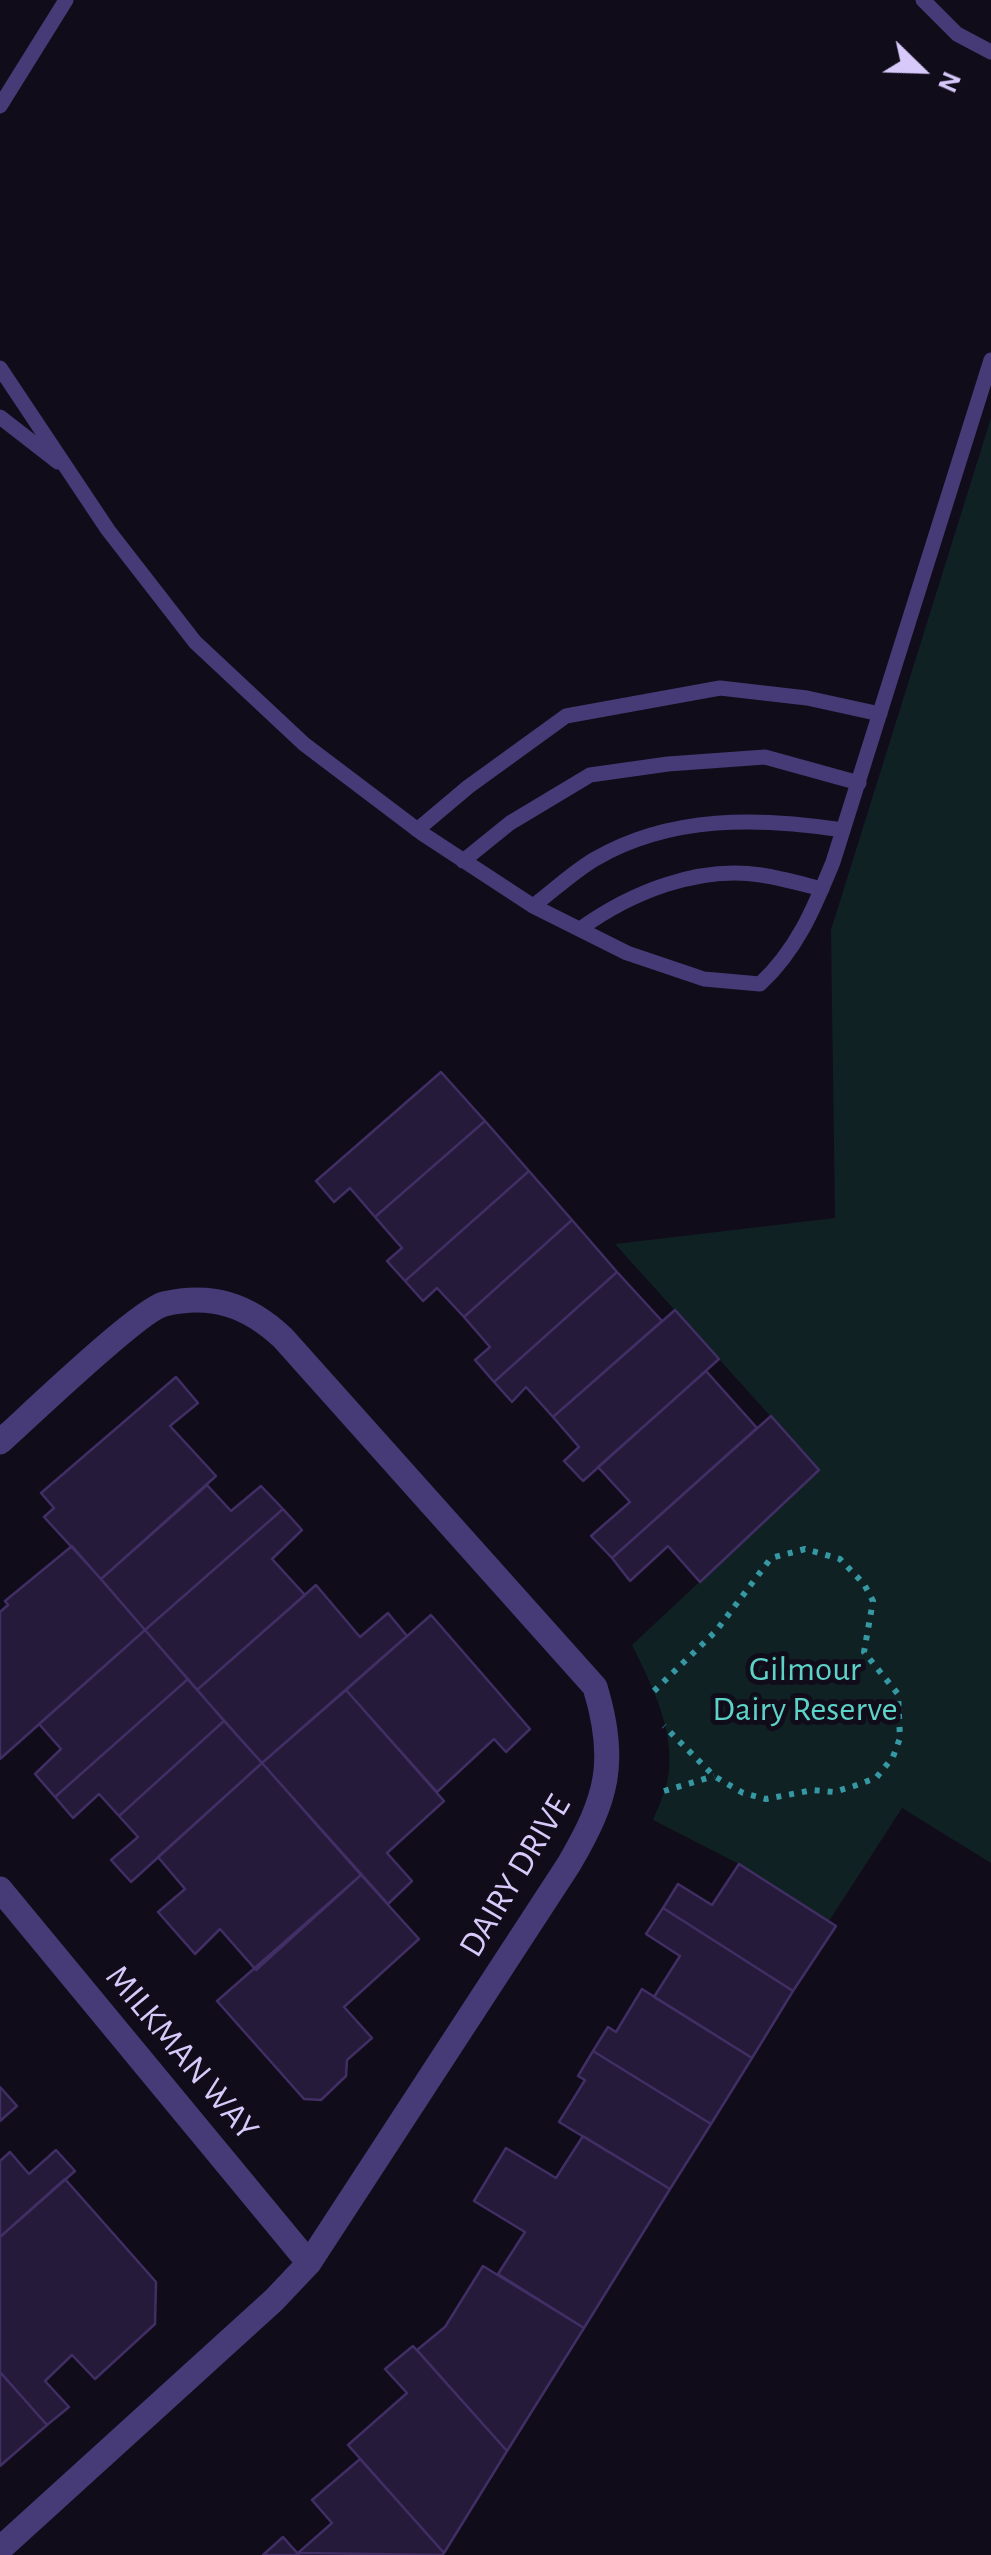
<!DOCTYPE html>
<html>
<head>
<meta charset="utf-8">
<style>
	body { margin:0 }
	#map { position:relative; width:991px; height:2555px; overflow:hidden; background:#110c1a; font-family:"Alegreya Sans",sans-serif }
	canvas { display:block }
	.north { position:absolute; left:871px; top:20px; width:100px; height:100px; -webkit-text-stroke:8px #110c1a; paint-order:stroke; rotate:113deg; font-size:28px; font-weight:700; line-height:40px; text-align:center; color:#d7cafb }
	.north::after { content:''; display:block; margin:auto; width:35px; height:45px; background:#d7cafb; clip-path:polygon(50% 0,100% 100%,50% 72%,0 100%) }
</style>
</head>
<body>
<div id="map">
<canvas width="991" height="2555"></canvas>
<div class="north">N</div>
</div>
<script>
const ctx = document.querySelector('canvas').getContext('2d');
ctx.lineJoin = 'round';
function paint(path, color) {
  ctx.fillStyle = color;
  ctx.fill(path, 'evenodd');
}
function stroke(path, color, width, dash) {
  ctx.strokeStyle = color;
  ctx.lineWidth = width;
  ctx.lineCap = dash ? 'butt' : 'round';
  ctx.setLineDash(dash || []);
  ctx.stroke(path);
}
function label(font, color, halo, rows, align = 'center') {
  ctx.font = font + ' "Alegreya Sans",sans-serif';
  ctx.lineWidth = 10;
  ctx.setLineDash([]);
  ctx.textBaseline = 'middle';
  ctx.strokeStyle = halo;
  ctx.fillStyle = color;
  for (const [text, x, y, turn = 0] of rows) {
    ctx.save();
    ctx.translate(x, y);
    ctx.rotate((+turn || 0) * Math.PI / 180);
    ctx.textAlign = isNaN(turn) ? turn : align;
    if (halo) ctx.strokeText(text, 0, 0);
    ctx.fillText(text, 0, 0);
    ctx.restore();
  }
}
paint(new Path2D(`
	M 991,418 L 991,1863 L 902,1808 L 829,1921 L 739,1864 L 653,1820 C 658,1808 664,1795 667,1783 C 678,1735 652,1686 632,1645 L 819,1470 L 615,1244 L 835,1218 L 831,930 Z`), '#102124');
const building = new Path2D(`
	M 441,1072 L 485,1121 L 375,1217 L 350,1188 L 334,1202 L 316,1181 Z
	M 485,1121 L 529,1171 L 405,1281 L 387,1261 L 402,1248 L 375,1217 Z
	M 529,1171 L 572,1220 L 464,1317 L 437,1288 L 423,1301 L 405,1281 Z
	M 572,1220 L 617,1272 L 494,1382 L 475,1360 L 490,1347 L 464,1317 Z
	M 617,1272 L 662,1321 L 553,1417 L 526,1387 L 512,1402 L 494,1382 Z
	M 675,1310 L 719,1359 L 583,1481 L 564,1461 L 579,1447 L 553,1417 Z
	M 706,1371 L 757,1428 L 612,1558 L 591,1536 L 630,1502 L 598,1467 Z
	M 176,1377 L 198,1403 L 170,1426 L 216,1476 L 101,1579 L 44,1517 L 54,1508 L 41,1493 Z
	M 771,1416 L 819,1470 L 700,1582 L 668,1546 L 630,1581 L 612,1558 Z
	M 207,1485 L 231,1511 L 261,1486 L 283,1509 L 145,1630 L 101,1579 Z
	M 283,1509 L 302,1530 L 272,1559 L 305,1595 L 197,1690 L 145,1630 Z
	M 72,1546 L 145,1630 L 0,1759 L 0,1612 L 8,1605 L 5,1601 Z
	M 316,1585 L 360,1637 L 388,1613 L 407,1636 L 262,1763 L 197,1690 Z
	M 431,1615 L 530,1729 L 506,1752 L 494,1739 L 437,1792 L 346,1690 Z
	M 145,1630 L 188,1679 L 55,1797 L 35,1774 L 61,1749 L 39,1724 Z
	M 188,1679 L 224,1721 L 119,1816 L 99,1794 L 73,1818 L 55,1797 Z
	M 346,1690 L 444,1801 L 387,1853 L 412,1881 L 388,1904 L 262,1763 Z
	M 224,1721 L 262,1763 L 131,1882 L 111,1860 L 138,1837 L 119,1816 Z
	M 262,1763 L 361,1875 L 256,1970 L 220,1929 L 195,1954 L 158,1912 L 185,1889 L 158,1857 Z
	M 739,1864 L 836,1926 L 793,1991 L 663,1908 L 678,1884 L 712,1905 Z
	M 361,1875 L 419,1939 L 344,2007 L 372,2038 L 347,2060 L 346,2076 L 321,2100 L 304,2099 L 217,2001 Z
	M 663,1908 L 793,1991 L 752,2058 L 654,1997 L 680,1956 L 646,1934 Z
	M 642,1989 L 752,2058 L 711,2124 L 593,2051 L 608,2027 L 616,2032 Z
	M 593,2051 L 711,2124 L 670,2189 L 559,2122 L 585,2080 L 578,2076 Z
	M 0,2087 L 17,2106 L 0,2121 Z
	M 583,2136 L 670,2189 L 584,2328 L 498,2274 L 525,2232 L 474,2201 L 506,2148 L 556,2178 Z
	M 56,2150 L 75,2171 L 0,2237 L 0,2161 L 10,2152 L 29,2174 Z
	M 65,2179 L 156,2282 L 155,2324 L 95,2379 L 72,2355 L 45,2381 L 69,2407 L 47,2425 L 0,2372 L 0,2237 Z
	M 483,2266 L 584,2328 L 507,2451 L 417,2350 L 445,2327 Z
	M 413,2346 L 507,2451 L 444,2553 L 348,2445 L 407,2393 L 385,2369 Z
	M 1,2373 L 47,2425 L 0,2466 L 0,2375 Z
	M 360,2459 L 444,2553 L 442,2555 L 298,2553 L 332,2523 L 312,2500 Z
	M 283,2537 L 299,2555 L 263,2555 Z`);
paint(building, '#251a3a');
stroke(building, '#412e64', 2.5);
stroke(new Path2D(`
	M 654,1691 L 716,1631 L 771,1558 L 805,1549 L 840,1559 L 864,1584 L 873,1601 L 864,1652 L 898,1694 L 900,1738 L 893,1757 L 876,1778 L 854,1786 L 834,1792 L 813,1790 L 766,1799 L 743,1793 L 714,1776 L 664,1726
	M 664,1791 L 714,1776`), '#3598a3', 6, [5, 8]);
stroke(new Path2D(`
	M 923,0 L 957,34 L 991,52
	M 0,106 L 66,0
	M 0,368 L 108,530 L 195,642 L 304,744 L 423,834 L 533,906 L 627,953 L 704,979 L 760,984 C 797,950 814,908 833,862 L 991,360
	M 0,417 L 58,462
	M 417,830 L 468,787 L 566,716 L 720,688 L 807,698 L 880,714
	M 463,861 L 510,823 L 590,775 L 668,764 L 765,757 L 859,783
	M 533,906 C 553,891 573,872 595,859 C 671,815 759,817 843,830
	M 580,929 C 630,893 698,865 761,875 C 781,878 802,884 822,889`), '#463b76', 15);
stroke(new Path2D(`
	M 0,1442 C 27,1418 139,1310 164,1304 C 212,1293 248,1305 283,1338 L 595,1687 C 618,1762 607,1799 569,1864 L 309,2263 L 274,2300 L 0,2549
	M 0,1889 L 309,2263`), '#463b76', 25);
label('35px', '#5dd3c8', '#110c1a', [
	["Gilmour",805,1669],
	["Dairy Reserve",805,1709]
]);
label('35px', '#d7cafb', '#110c1a', [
	["DAIRY DRIVE",515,1876,-59],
	["MILKMAN WAY",182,2053,50]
]);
</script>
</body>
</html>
